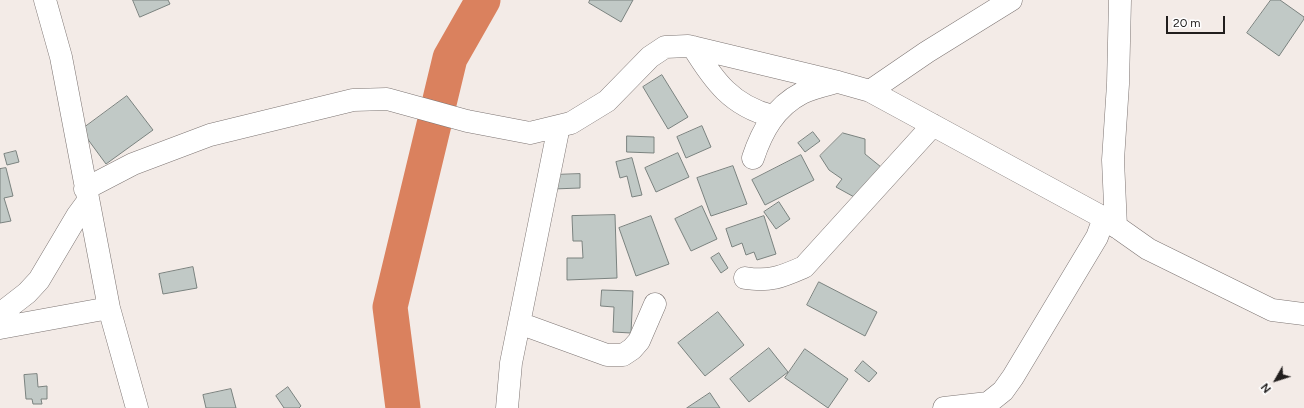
<!DOCTYPE html>
<html>
<head>
<meta charset="utf-8">
<style>
	body { margin:0 }
	#map { position:relative; width:1304px; height:408px; overflow:hidden; background:#f3ebe7; font-family:Figtree,sans-serif }
	canvas { display:block }
	.north { position:absolute; left:1256px; top:360px; width:40px; height:40px; -webkit-text-stroke:3px #fff; paint-order:stroke; rotate:231deg; font-size:11px; font-weight:700; line-height:16px; text-align:center; color:#211e1d }
	.north::after { content:''; display:block; margin:auto; width:14px; height:18px; background:#211e1d; clip-path:polygon(50% 0,100% 100%,50% 72%,0 100%) }
	.scale { position:absolute; left:1166px; top:16px; width:59px; height:18px; box-sizing:border-box; border:2px solid #211e1d; border-top:0; padding-left:5px; font-size:12px; line-height:14px; white-space:nowrap; color:#211e1d; -webkit-text-stroke:3px #fff; paint-order:stroke }
</style>
</head>
<body>
<div id="map">
<canvas width="1304" height="408"></canvas>
<div class="north">N</div>
<div class="scale">20 m</div>
</div>
<script>
const ctx = document.querySelector('canvas').getContext('2d');
ctx.lineJoin = 'round';
function stroke(path, color, width, dash) {
  ctx.strokeStyle = color;
  ctx.lineWidth = width;
  ctx.lineCap = dash ? 'butt' : 'round';
  ctx.setLineDash(dash || []);
  ctx.stroke(path);
}
function paint(path, color) {
  ctx.fillStyle = color;
  ctx.fill(path, 'evenodd');
}
stroke(new Path2D(`
	M 403,408 L 390,307 L 450,58 L 483,0`), '#da815e', 35);
const building = new Path2D(`
	M 133,0 L 168,0 L 170,4 L 140,17 Z
	M 590,0 L 633,0 L 621,22 L 589,3 Z
	M 1271,0 L 1280,0 L 1304,17 L 1304,19 L 1279,56 L 1247,33 Z
	M 662,75 L 688,117 L 668,129 L 643,87 Z
	M 127,96 L 153,130 L 106,164 L 81,130 Z
	M 702,126 L 711,147 L 686,158 L 677,137 Z
	M 813,132 L 820,141 L 805,152 L 798,143 Z
	M 843,133 L 865,139 L 865,154 L 881,167 L 856,198 L 836,187 L 842,179 L 829,170 L 820,156 Z
	M 627,136 L 654,137 L 654,153 L 627,152 Z
	M 16,151 L 19,162 L 7,165 L 4,154 Z
	M 678,153 L 689,177 L 656,192 L 645,168 Z
	M 801,155 L 814,180 L 765,205 L 752,180 Z
	M 632,158 L 642,195 L 632,197 L 627,176 L 620,178 L 616,162 Z
	M 733,166 L 747,204 L 711,216 L 697,178 Z
	M 6,168 L 13,196 L 4,198 L 11,221 L 0,223 L 0,169 Z
	M 580,174 L 580,188 L 553,189 L 552,175 Z
	M 779,202 L 790,219 L 776,229 L 764,212 Z
	M 702,206 L 717,239 L 691,251 L 675,219 Z
	M 615,215 L 617,278 L 567,280 L 567,258 L 583,258 L 582,241 L 573,241 L 572,216 Z
	M 651,216 L 669,264 L 636,276 L 619,228 Z
	M 764,216 L 776,254 L 757,260 L 754,252 L 746,255 L 742,243 L 732,247 L 726,229 Z
	M 719,253 L 728,268 L 721,273 L 711,258 Z
	M 193,267 L 197,288 L 163,294 L 159,274 Z
	M 819,282 L 877,312 L 865,336 L 807,305 Z
	M 602,290 L 633,291 L 631,333 L 613,332 L 614,307 L 601,306 Z
	M 718,312 L 744,345 L 705,376 L 678,343 Z
	M 769,348 L 788,372 L 749,402 L 730,379 Z
	M 805,349 L 848,379 L 828,408 L 785,378 Z
	M 863,361 L 877,373 L 869,382 L 855,371 Z
	M 37,374 L 38,387 L 47,386 L 47,399 L 41,399 L 42,404 L 33,404 L 32,399 L 26,399 L 24,375 Z
	M 288,387 L 301,406 L 299,408 L 284,408 L 276,396 Z
	M 231,389 L 236,408 L 206,408 L 203,395 Z
	M 710,393 L 720,408 L 687,408 Z`);
paint(building, '#c1c9c6');
stroke(building, '#7a827f', 1);
const minor = new Path2D(`
	M 45,0 L 61,57 L 109,308 L 137,408
	M 693,47 C 714,81 732,106 772,116
	M 870,91 L 927,52 L 1011,0
	M 753,158 C 762,131 775,107 802,93 C 812,88 826,85 837,82
	M 85,189 L 133,164 L 210,135 L 353,100 L 387,99 L 467,121 L 530,133 L 571,123 L 607,101 L 650,57 L 665,47 L 688,46 L 838,82 L 870,91 L 1104,218 L 1148,249 L 1272,310 L 1304,314
	M 1116,227 L 1113,160 L 1118,84 L 1120,0
	M 745,278 C 770,282 781,277 804,267 L 933,125
	M 0,314 L 27,293 L 39,280 L 77,216 L 88,201
	M 519,323 L 607,355 L 623,355 L 632,349 L 639,341 L 655,304
	M 0,328 L 109,308
	M 507,408 L 511,363 L 559,126
	M 944,408 L 988,403 L 1003,391 L 1013,377 L 1097,237 L 1104,218`);
stroke(minor, '#7d7573', 23);
stroke(minor, '#fff', 22);
</script>
</body>
</html>
